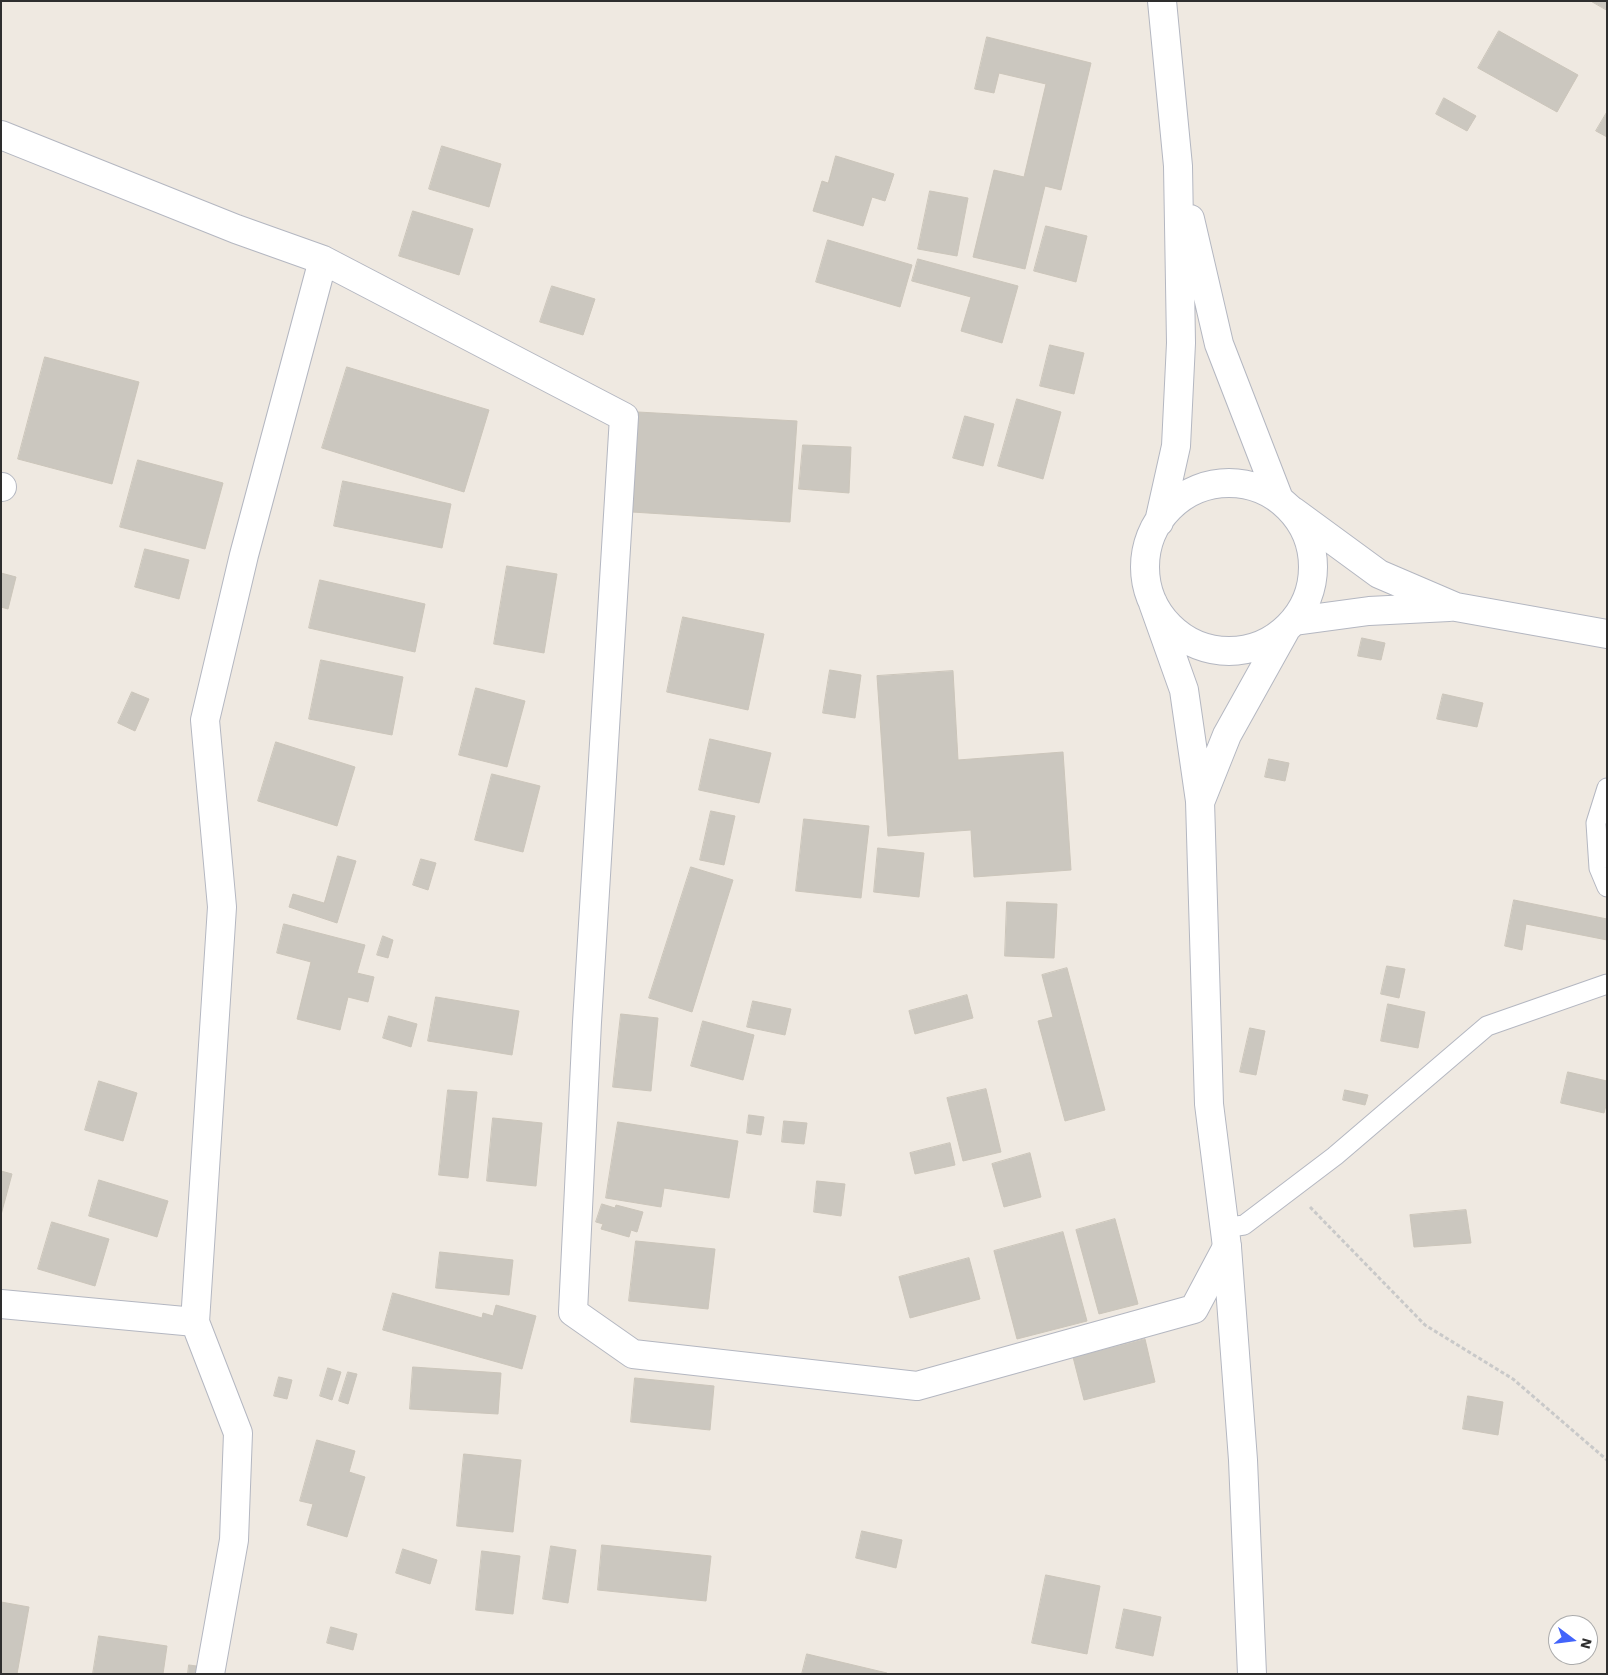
<!DOCTYPE html>
<html>
<head>
<meta charset="utf-8">
<style>
	body { margin:0 }
	#map { position:relative; width:1608px; height:1675px; overflow:hidden; background:#efe9e1; font-family:"Work Sans",sans-serif }
	canvas { display:block }
	.frame { position:absolute; inset:0; border:2px solid #2e2e2e; pointer-events:none }
	.north { position:absolute; left:1548px; top:1615px; width:50px; height:50px; box-sizing:border-box; background:#fff; border:1px solid #ababab; border-radius:50%; rotate:105deg; font-size:14px; font-weight:700; line-height:20px; text-align:center; color:#2e2e2e }
	.north::after { content:''; display:block; margin:auto; width:18px; height:22px; background:#4264fb; clip-path:polygon(50% 0,100% 100%,50% 72%,0 100%) }
</style>
</head>
<body>
<div id="map">
<canvas width="1608" height="1675"></canvas>
<div class="frame"></div>
<div class="north">N</div>
</div>
<script>
const ctx = document.querySelector('canvas').getContext('2d');
ctx.lineJoin = 'round';
function paint(path, color) {
  ctx.fillStyle = color;
  ctx.fill(path, 'evenodd');
}
function stroke(path, color, width, dash) {
  ctx.strokeStyle = color;
  ctx.lineWidth = width;
  ctx.lineCap = dash ? 'butt' : 'round';
  ctx.setLineDash(dash || []);
  ctx.stroke(path);
}
const building = new Path2D(`
	M 1591,1 L 1607,1 L 1607,10 Z
	M 1499,31 L 1578,75 L 1557,112 L 1478,68 Z
	M 987,37 L 1091,63 L 1061,190 L 1045,186 L 1025,269 L 973,257 L 994,170 L 1024,177 L 1046,84 L 999,73 L 994,93 L 975,89 Z
	M 1444,98 L 1476,116 L 1467,131 L 1436,114 Z
	M 1607,112 L 1607,137 L 1596,131 Z
	M 442,146 L 501,164 L 489,207 L 429,189 Z
	M 836,156 L 894,174 L 885,201 L 872,197 L 863,226 L 813,211 L 822,181 L 828,183 Z
	M 930,191 L 968,198 L 957,256 L 918,249 Z
	M 413,211 L 473,229 L 459,275 L 399,256 Z
	M 1046,226 L 1087,236 L 1076,282 L 1034,271 Z
	M 828,240 L 912,265 L 900,307 L 816,282 Z
	M 918,259 L 1018,286 L 1002,343 L 961,331 L 971,297 L 912,281 Z
	M 552,286 L 595,299 L 583,335 L 540,322 Z
	M 1050,345 L 1084,353 L 1074,394 L 1040,386 Z
	M 45,357 L 139,382 L 112,484 L 18,459 Z
	M 347,367 L 489,410 L 464,492 L 322,448 Z
	M 1017,399 L 1061,412 L 1043,479 L 998,466 Z
	M 638,412 L 797,421 L 790,522 L 632,512 Z
	M 965,416 L 994,424 L 983,466 L 953,458 Z
	M 803,445 L 851,447 L 849,493 L 799,489 Z
	M 138,460 L 223,483 L 205,549 L 120,527 Z
	M 343,481 L 451,504 L 442,548 L 334,526 Z
	M 145,549 L 189,560 L 179,599 L 135,587 Z
	M 507,566 L 557,574 L 544,653 L 494,644 Z
	M 1,573 L 16,577 L 8,609 L 1,607 Z
	M 320,580 L 425,604 L 415,652 L 309,628 Z
	M 683,617 L 764,634 L 748,710 L 667,692 Z
	M 1362,638 L 1385,643 L 1381,660 L 1358,656 Z
	M 321,660 L 403,677 L 392,735 L 309,719 Z
	M 830,670 L 861,675 L 855,718 L 823,713 Z
	M 953,671 L 958,760 L 1063,752 L 1071,870 L 974,877 L 971,830 L 888,836 L 877,676 Z
	M 476,688 L 525,701 L 507,767 L 459,755 Z
	M 132,692 L 149,699 L 135,731 L 118,723 Z
	M 1443,694 L 1483,703 L 1477,727 L 1437,719 Z
	M 710,739 L 771,753 L 759,803 L 699,790 Z
	M 276,742 L 355,767 L 337,826 L 258,801 Z
	M 1269,759 L 1289,763 L 1285,781 L 1265,777 Z
	M 492,774 L 540,786 L 523,852 L 475,840 Z
	M 711,811 L 735,816 L 724,865 L 700,860 Z
	M 804,819 L 869,826 L 861,898 L 796,891 Z
	M 878,848 L 924,853 L 919,897 L 874,892 Z
	M 338,856 L 356,861 L 337,923 L 289,907 L 293,894 L 324,903 Z
	M 421,859 L 436,863 L 428,890 L 413,885 Z
	M 691,867 L 733,880 L 692,1012 L 649,998 Z
	M 1514,900 L 1607,919 L 1607,940 L 1526,924 L 1522,950 L 1505,946 Z
	M 1007,902 L 1057,904 L 1054,958 L 1005,956 Z
	M 284,924 L 365,945 L 357,973 L 374,977 L 368,1002 L 348,997 L 340,1030 L 297,1019 L 311,962 L 277,953 Z
	M 383,936 L 393,940 L 388,958 L 377,955 Z
	M 1387,966 L 1405,969 L 1399,998 L 1381,994 Z
	M 1067,968 L 1105,1110 L 1065,1121 L 1038,1021 L 1053,1017 L 1042,975 Z
	M 967,995 L 973,1018 L 915,1034 L 909,1011 Z
	M 436,997 L 519,1011 L 512,1055 L 428,1041 Z
	M 753,1001 L 791,1009 L 785,1035 L 747,1027 Z
	M 1388,1004 L 1425,1012 L 1418,1048 L 1381,1041 Z
	M 621,1014 L 658,1018 L 651,1091 L 613,1087 Z
	M 389,1016 L 417,1024 L 411,1047 L 383,1038 Z
	M 703,1021 L 754,1035 L 743,1080 L 691,1066 Z
	M 1250,1028 L 1265,1031 L 1256,1075 L 1240,1072 Z
	M 1568,1072 L 1607,1081 L 1607,1102 L 1604,1113 L 1561,1103 Z
	M 99,1081 L 137,1093 L 123,1141 L 85,1130 Z
	M 986,1089 L 1001,1152 L 963,1161 L 947,1098 Z
	M 448,1090 L 477,1092 L 468,1178 L 439,1175 Z
	M 1345,1090 L 1368,1095 L 1365,1105 L 1343,1100 Z
	M 749,1115 L 764,1117 L 761,1135 L 747,1133 Z
	M 493,1118 L 542,1123 L 536,1186 L 487,1181 Z
	M 784,1121 L 807,1123 L 804,1144 L 782,1142 Z
	M 618,1122 L 738,1141 L 729,1198 L 664,1188 L 661,1207 L 606,1198 Z
	M 950,1143 L 955,1165 L 915,1174 L 910,1153 Z
	M 1030,1153 L 1041,1197 L 1004,1207 L 992,1164 Z
	M 1,1171 L 12,1174 L 1,1215 Z
	M 99,1180 L 168,1201 L 157,1237 L 89,1216 Z
	M 817,1181 L 845,1184 L 841,1216 L 814,1212 Z
	M 602,1204 L 615,1208 L 616,1205 L 643,1212 L 637,1232 L 631,1230 L 629,1237 L 601,1229 L 603,1224 L 596,1222 Z
	M 1466,1210 L 1471,1243 L 1414,1247 L 1410,1215 Z
	M 1115,1219 L 1138,1304 L 1099,1314 L 1076,1230 Z
	M 52,1222 L 109,1239 L 95,1286 L 38,1269 Z
	M 1063,1232 L 1087,1321 L 1017,1339 L 994,1251 Z
	M 636,1241 L 715,1249 L 708,1309 L 629,1301 Z
	M 440,1252 L 513,1260 L 509,1295 L 436,1288 Z
	M 969,1258 L 980,1299 L 910,1318 L 899,1277 Z
	M 393,1293 L 482,1318 L 483,1313 L 493,1316 L 496,1305 L 536,1316 L 522,1369 L 383,1330 Z
	M 1145,1339 L 1155,1382 L 1084,1400 L 1073,1357 Z
	M 413,1367 L 501,1373 L 498,1414 L 410,1409 Z
	M 328,1368 L 341,1372 L 332,1400 L 320,1396 Z
	M 348,1372 L 357,1374 L 348,1404 L 339,1401 Z
	M 279,1377 L 292,1380 L 287,1399 L 274,1396 Z
	M 635,1378 L 714,1386 L 710,1430 L 631,1422 Z
	M 1468,1396 L 1503,1402 L 1498,1435 L 1463,1429 Z
	M 317,1440 L 355,1451 L 349,1472 L 365,1477 L 347,1537 L 307,1525 L 313,1504 L 300,1501 Z
	M 464,1454 L 521,1460 L 513,1532 L 457,1526 Z
	M 862,1531 L 902,1540 L 896,1568 L 856,1558 Z
	M 602,1545 L 711,1556 L 706,1601 L 598,1590 Z
	M 551,1546 L 576,1550 L 568,1603 L 543,1599 Z
	M 403,1549 L 437,1560 L 430,1584 L 396,1573 Z
	M 482,1551 L 520,1556 L 513,1614 L 476,1610 Z
	M 1046,1575 L 1100,1586 L 1087,1654 L 1032,1643 Z
	M 1,1602 L 29,1607 L 17,1674 L 1,1674 Z
	M 1124,1609 L 1161,1617 L 1153,1656 L 1116,1648 Z
	M 331,1627 L 357,1634 L 353,1650 L 327,1643 Z
	M 99,1636 L 167,1646 L 163,1674 L 93,1674 Z
	M 807,1654 L 887,1673 L 887,1674 L 802,1674 Z
	M 189,1665 L 204,1667 L 203,1674 L 188,1674 Z`);
paint(building, '#cbc7bf');
stroke(building, '#cbc5ba', 1);
const lane = new Path2D(`
	M 1607,788 L 1596,823 L 1599,868 L 1607,887
	M 1224,1228 L 1244,1225 L 1335,1156 L 1487,1026 L 1607,984`);
const street = new Path2D(`
	M 1,135 L 236,229 L 323,260 L 624,417 L 587,1022 L 573,1312 L 633,1354 L 917,1386 L 1194,1309 L 1227,1247
	M 1,487 L 2,487
	M 1293,511 L 1379,574 L 1456,607 L 1607,634
	M 1295,621 L 1369,611 L 1449,607
	M 1,1304 L 195,1322 L 222,907 L 205,720 L 244,555 L 323,260
	M 195,1322 L 238,1433 L 234,1540 L 210,1674`);
const secondary = new Path2D(`
	M 1190,219 L 1219,344 L 1279,499
	M1145 567a84 84 0 1 1 168 0a84 84 0 1 1-168 0Z
	M 1159,522 L 1176,446 L 1181,343 L 1178,166 L 1162,1
	M 1153,603 L 1184,690 L 1200,801 L 1209,1104 L 1227,1247 L 1243,1460 L 1252,1674
	M 1201,800 L 1227,735 L 1285,631`);
stroke(lane, '#b4b7c1', 21);
stroke(street, '#b4b7c1', 30);
stroke(secondary, '#b4b7c1', 30);
stroke(new Path2D(`
	M 1310,1207 L 1425,1325 L 1513,1379 L 1607,1460`), '#c9c9c9', 3, [4, 2.5]);
stroke(lane, '#fff', 19);
stroke(street, '#fff', 28);
stroke(secondary, '#fff', 28);
</script>
</body>
</html>
